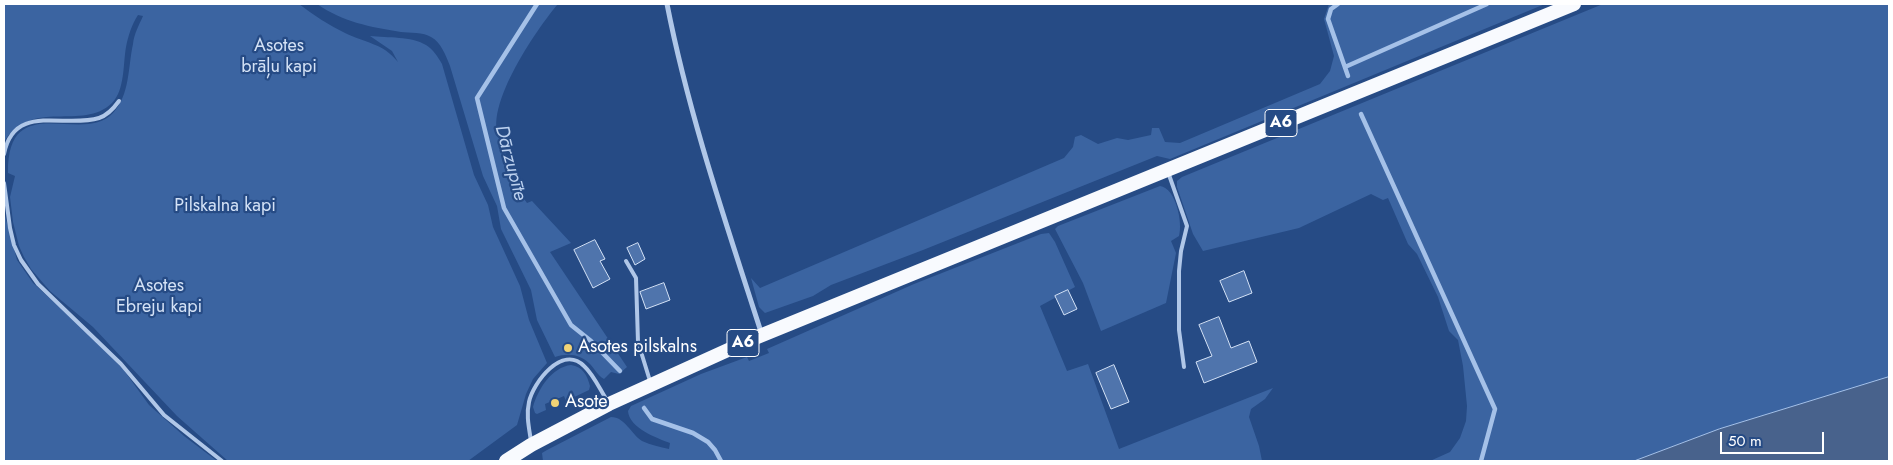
<!DOCTYPE html>
<html>
<head>
<meta charset="utf-8">
<style>
	body { margin:0 }
	#map { position:relative; width:1893px; height:465px; overflow:hidden; background:#264b85; font-family:Jost,sans-serif }
	canvas { display:block }
	.frame { position:absolute; inset:0; border:5px solid #fff; pointer-events:none }
	.scale { position:absolute; left:1720px; top:432px; width:104px; height:22px; box-sizing:border-box; border:2px solid #fff; border-top:0; padding-left:6px; font-size:15px; line-height:18px; white-space:nowrap; color:#fff; -webkit-text-stroke:4px #264b85; paint-order:stroke }
</style>
</head>
<body>
<div id="map">
<canvas width="1893" height="465"></canvas>
<div class="frame"></div>
<div class="scale">50 m</div>
</div>
<script>
const ctx = document.querySelector('canvas').getContext('2d');
ctx.lineJoin = 'round';
function paint(path, color) {
  ctx.fillStyle = color;
  ctx.fill(path, 'evenodd');
}
function stroke(path, color, width, dash) {
  ctx.strokeStyle = color;
  ctx.lineWidth = width;
  ctx.lineCap = dash ? 'butt' : 'round';
  ctx.setLineDash(dash || []);
  ctx.stroke(path);
}
function label(font, color, halo, rows, align = 'center') {
  ctx.font = font + ' Jost,sans-serif';
  ctx.lineWidth = 4.5;
  ctx.setLineDash([]);
  ctx.textBaseline = 'middle';
  ctx.strokeStyle = halo;
  ctx.fillStyle = color;
  for (const [text, x, y, turn = 0] of rows) {
    ctx.save();
    ctx.translate(x, y);
    ctx.rotate((+turn || 0) * Math.PI / 180);
    ctx.textAlign = isNaN(turn) ? turn : align;
    if (halo) ctx.strokeText(text, 0, 0);
    ctx.fillText(text, 0, 0);
    ctx.restore();
  }
}
paint(new Path2D(`
	M 4,4 L 299,4 C 313,15 329,25 345,33 C 365,43 383,43 398,62 L 392,51 L 370,36 C 388,38 411,36 426,45 C 433,49 438,57 442,64 L 474,175 L 488,205 L 493,227 L 520,286 L 529,320 L 547,363 L 533,379 L 526,394 L 517,425 L 468,461 L 228,461 L 177,416 L 93,327 L 50,291 L 31,269 L 24,257 L 19,246 L 13,222 L 10,197 L 15,176 L 8,173 C 7,88 83,146 113,113 C 130,95 128,67 133,44 C 134,34 139,25 143,16 L 138,15 C 132,24 128,36 126,47 C 123,64 125,90 112,103 C 82,132 32,97 4,142 Z
	M 317,4 L 558,4 C 538,27 476,116 503,144 L 515,186 L 527,203 L 532,201 L 571,243 L 550,252 L 627,367 L 619,374 L 611,372 L 604,379 C 597,375 595,369 590,364 C 580,354 568,353 555,357 L 537,320 L 531,290 L 501,229 L 497,206 L 483,176 L 450,66 C 446,56 441,42 431,37 C 424,32 409,33 401,32 C 370,27 343,22 317,4 Z
	M 1329,4 L 1545,4 L 1170,159 L 1157,156 L 923,250 L 831,285 L 813,296 L 765,313 L 759,307 L 751,278 L 760,288 L 1064,158 L 1073,147 L 1075,137 L 1081,135 L 1098,144 L 1117,138 L 1128,140 L 1151,135 L 1152,128 L 1159,128 L 1165,142 L 1180,143 L 1320,84 L 1330,71 L 1334,56 L 1324,19 Z
	M 1603,4 L 1889,4 L 1889,377 L 1719,429 L 1634,461 L 1430,461 L 1450,452 L 1460,438 L 1466,421 L 1467,406 L 1463,366 L 1458,340 L 1449,331 L 1438,297 L 1417,254 L 1408,244 L 1388,198 L 1383,200 L 1371,194 L 1299,228 L 1203,251 L 1193,234 L 1177,187 L 1177,181 L 1182,177 Z
	M 1160,186 C 1176,188 1183,223 1179,236 L 1171,241 L 1176,253 L 1166,303 L 1101,331 L 1083,283 L 1055,229 L 1058,226 Z
	M 4,212 L 17,260 L 33,283 L 79,325 L 123,369 L 149,405 L 184,436 L 217,461 L 4,461 Z
	M 1049,233 L 1055,242 L 1075,287 L 1040,306 L 1067,371 L 1088,364 L 1119,449 L 1273,388 L 1265,399 L 1251,409 L 1249,417 L 1259,446 L 1262,461 L 543,461 L 542,453 L 547,450 L 611,417 C 625,417 631,434 642,441 C 651,445 660,447 669,449 L 670,443 C 657,438 629,428 628,411 L 631,406 L 701,374 L 747,357 L 749,361 L 769,353 L 767,349 L 914,284 L 1041,234 Z
	M 571,365 C 583,367 587,375 590,386 L 589,390 L 566,401 L 564,396 L 545,404 L 546,410 L 537,414 L 535,413 L 533,407 C 538,389 552,367 571,365 Z`), '#3b64a1');
const water = new Path2D(`
	M 1889,377 L 1889,461 L 1634,461 L 1719,429 Z`);
paint(water, '#48628c');
stroke(water, '#a5c1e8', 1);
stroke(new Path2D(`
	M 537,4 L 477,98 L 504,208 L 571,325 L 591,341 L 620,371
	M 1338,4 L 1331,9 L 1328,19 L 1348,76
	M 1345,67 L 1487,4
	M 1361,114 L 1495,409 L 1481,461
	M 644,408 L 652,419 L 693,433 L 708,442 L 715,450 L 721,461`), '#a5c1e8', 4.5);
const building = new Path2D(`
	M 595,240 L 605,259 L 600,261 L 610,279 L 593,288 L 574,250 Z
	M 638,243 L 645,259 L 635,265 L 627,248 Z
	M 1244,271 L 1252,293 L 1229,302 L 1220,281 Z
	M 664,283 L 670,300 L 646,309 L 640,292 Z
	M 1068,290 L 1077,309 L 1064,315 L 1055,296 Z
	M 1219,317 L 1231,348 L 1249,341 L 1257,362 L 1204,383 L 1196,362 L 1212,356 L 1199,325 Z
	M 1114,365 L 1129,402 L 1111,409 L 1096,373 Z`);
paint(building, '#4f74ac');
stroke(building, '#d4e2f6', 1);
stroke(new Path2D(`
	M 4,154 C 14,102 65,129 99,118 C 108,115 114,108 119,101
	M 1168,172 L 1187,226 L 1181,251 L 1179,271 L 1179,330 L 1184,367
	M 4,183 L 10,228 L 14,245 L 21,260 L 38,284 L 121,364 L 164,415 L 222,461
	M 626,261 L 636,278 L 638,342 L 650,381
	M 531,441 C 529,428 526,415 529,402 C 533,383 562,344 584,366 C 594,375 600,390 608,402`), '#b0c7e8', 4);
stroke(new Path2D(`
	M 667,4 C 689,116 727,226 762,335`), '#b0c7e8', 5);
stroke(new Path2D(`
	M 506,461 L 531,445 L 609,404 L 750,340 L 1574,4`), '#f8fafe', 14);
for (const [x, y, r, color] of [
	[568,348,5,"#f1d376"],
	[555,403,5,"#f1d376"]
]) {
  const dot = new Path2D();
  dot.arc(x, y, r, 0, 2 * Math.PI);
  ctx.fillStyle = color;
  ctx.fill(dot);
  stroke(dot, '#264b85', 2);
}
for (const [x, y, w] of [
	[1281,123,32],
	[743,343,32]
]) {
  const box = new Path2D();
  box.roundRect(x - w / 2, y - 13.5, w, 27, 4);
  ctx.fillStyle = '#264b85';
  ctx.fill(box);
  stroke(box, '#fff', 1);
}
label('bold 16px', '#fff', null, [
	["A6",1281,123],
	["A6",743,343]
]);
label('18px', '#d4e2f6', '#264b85', [
	["Asotes",279,47],
	["brāļu kapi",279,68],
	["Pilskalna kapi",225,207],
	["Asotes",159,287],
	["Ebreju kapi",159,308]
]);
label('18px', '#fff', '#264b85', [
	["Asotes pilskalns",578,348],
	["Asote",565,403]
], 'left');
label('italic 19px', '#bcd1ef', '#264b85', [
	["Dārzupīte",510,163,75]
]);
</script>
</body>
</html>
